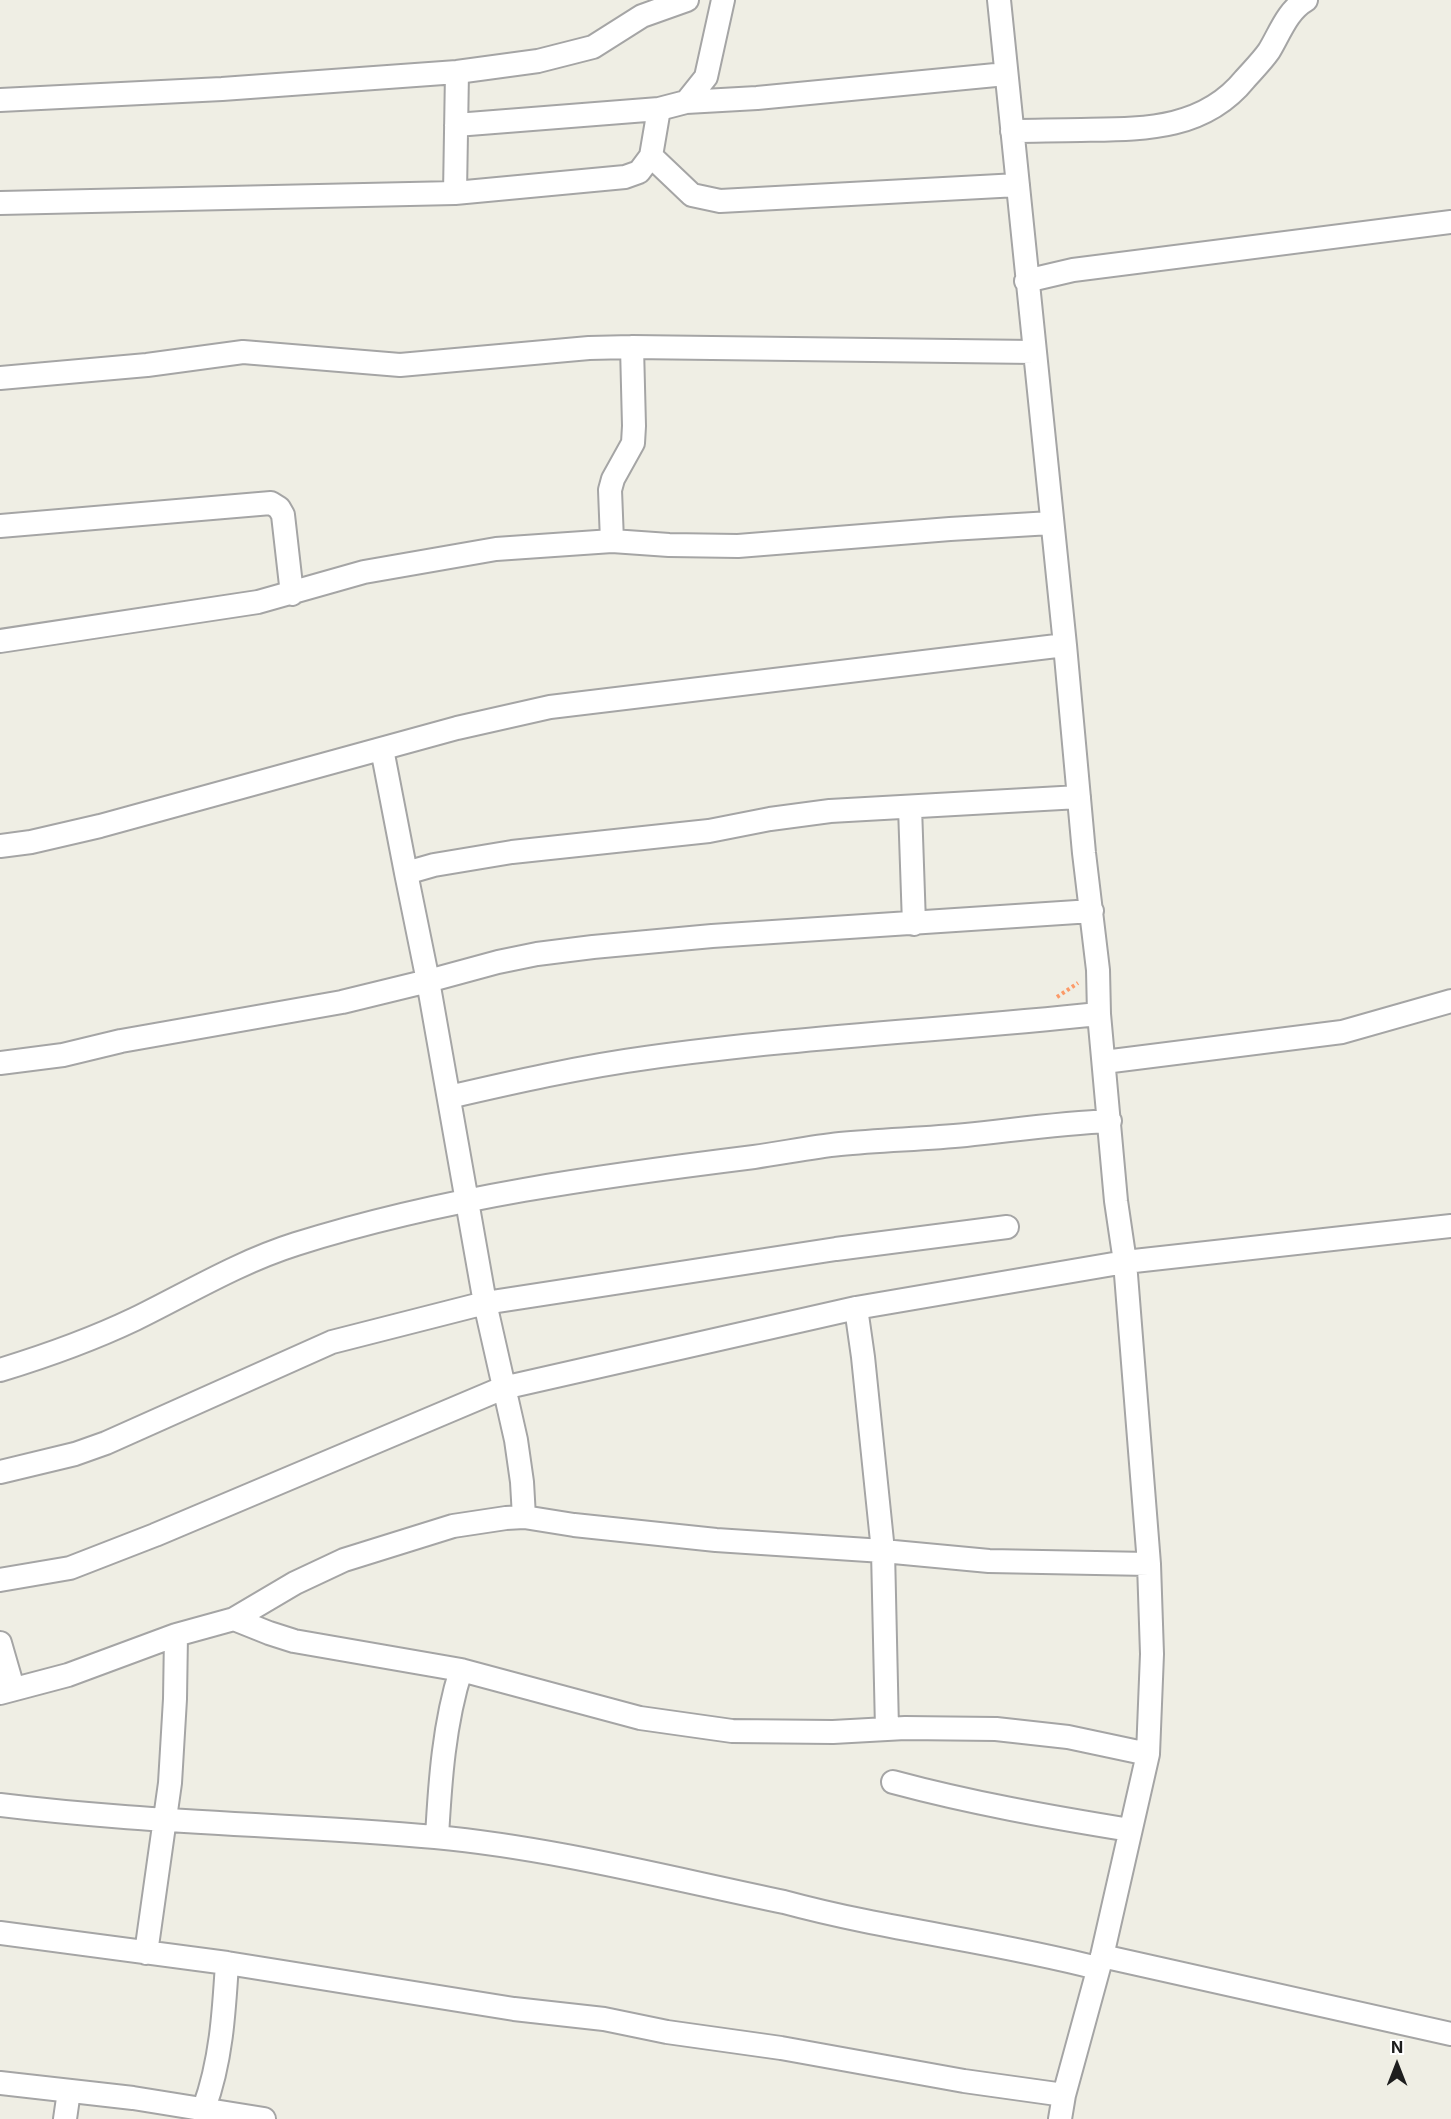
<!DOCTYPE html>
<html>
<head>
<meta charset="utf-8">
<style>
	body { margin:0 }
	#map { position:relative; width:1451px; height:2119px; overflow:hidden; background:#efeee4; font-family:Inter,sans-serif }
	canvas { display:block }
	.north { position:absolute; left:1367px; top:2035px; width:60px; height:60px; -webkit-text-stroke:4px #fff; paint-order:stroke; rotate:0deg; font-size:16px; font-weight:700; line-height:24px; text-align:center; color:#1e1e1e }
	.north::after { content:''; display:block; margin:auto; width:21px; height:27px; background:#1e1e1e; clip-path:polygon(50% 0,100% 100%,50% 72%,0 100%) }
</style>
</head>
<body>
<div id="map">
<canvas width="1451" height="2119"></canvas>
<div class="north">N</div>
</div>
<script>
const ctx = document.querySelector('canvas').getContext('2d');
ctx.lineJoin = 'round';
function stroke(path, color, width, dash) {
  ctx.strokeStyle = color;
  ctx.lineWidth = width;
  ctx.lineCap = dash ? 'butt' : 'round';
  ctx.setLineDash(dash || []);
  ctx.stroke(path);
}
const minor = new Path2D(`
	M 723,0 L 706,77 L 686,102 L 757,98 L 1006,74
	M 999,0 L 1065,645 L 1084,853 L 1098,970 L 1099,1014 L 1116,1201 L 1125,1262 L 1149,1564 L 1152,1654 L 1148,1754 L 1102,1956 L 1064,2095 L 1060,2119
	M 0,100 L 222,89 L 457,72 L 538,61 L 593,47 L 642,16 L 687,0
	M 456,125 L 659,109
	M 1012,131 C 1035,131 1057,130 1081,130 C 1141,129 1203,131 1245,79 C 1253,70 1262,61 1269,51 C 1280,33 1287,11 1306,0
	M 651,156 L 692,195 L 720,201 L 1018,185
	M 455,193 L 457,72
	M 0,203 L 455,193 L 625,177 L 639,172 L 651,156 L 659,109 L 686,102
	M 1026,281 L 1073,270 L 1451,222
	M 0,378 L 147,365 L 243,352 L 400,365 L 589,348 L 632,347 L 1034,352
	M 0,526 L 271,503 L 279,508 L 283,515 L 292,594
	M 612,541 L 610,490 L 613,479 L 633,443 L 634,426 L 632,347
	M 0,641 L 258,602 L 364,572 L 496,549 L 612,541 L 669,545 L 738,546 L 950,529 L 1051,523
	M 382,749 L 406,873 L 434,865 L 512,852 L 709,831 L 770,819 L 830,811 L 1079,797
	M 910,807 L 914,924
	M 0,846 L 31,842 L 100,826 L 457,728 L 550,707 L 1065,645
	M 406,873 L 428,981 L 485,1303 L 516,1440 L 522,1482 L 524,1517
	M 1104,1062 L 1342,1032 L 1451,1001
	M 0,1063 L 63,1055 L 121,1041 L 342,1002 L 428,981 L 498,962 L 537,954 L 593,947 L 712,936 L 1092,911
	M 449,1097 C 514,1082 580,1067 646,1058 C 796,1037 948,1030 1099,1014
	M 856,1308 L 863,1357 L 883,1551 L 887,1729
	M 0,1370 C 46,1356 91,1340 135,1319 C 188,1293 239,1262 296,1244 C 445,1197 601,1176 754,1157 C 783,1153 811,1147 840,1144 C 882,1140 924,1139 966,1135 C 1014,1130 1062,1123 1110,1121
	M 0,1472 L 75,1454 L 106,1443 L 332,1342 L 485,1303 L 836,1249 L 1007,1227
	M 0,1580 L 70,1568 L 155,1535 L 503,1388 L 856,1308 L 1125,1262 L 1451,1226
	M 234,1619 L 269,1633 L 294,1641 L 461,1670 L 640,1718 L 732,1731 L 833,1732 L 905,1728 L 996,1729 L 1068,1737 L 1148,1754
	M 0,1643 L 13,1688
	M 0,1693 L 68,1675 L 176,1635 L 234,1619 L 295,1583 L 344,1560 L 453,1526 L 506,1518 L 524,1517 L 574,1525 L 716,1540 L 883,1551 L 989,1561 L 1149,1564
	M 893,1782 C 971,1803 1050,1817 1130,1830
	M 0,1805 C 145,1823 290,1824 435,1837 C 553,1848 668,1878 784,1902 C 887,1930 994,1941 1097,1968
	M 437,1837 C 440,1782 444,1723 461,1670
	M 0,1933 L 227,1963 L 514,2009 L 604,2019 L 667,2032 L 781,2048 L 964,2081 L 1064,2095
	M 146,1953 L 170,1783 L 175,1699 L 176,1635
	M 1102,1956 L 1451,2034
	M 0,2083 L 133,2098 L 264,2119
	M 204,2108 C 221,2062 224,2013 227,1963
	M 65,2119 L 69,2091`);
stroke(minor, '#a5a5a5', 26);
stroke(new Path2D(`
	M 1057,997 L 1078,983`), '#fc9a68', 4, [3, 3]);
stroke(minor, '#fff', 22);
</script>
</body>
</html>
